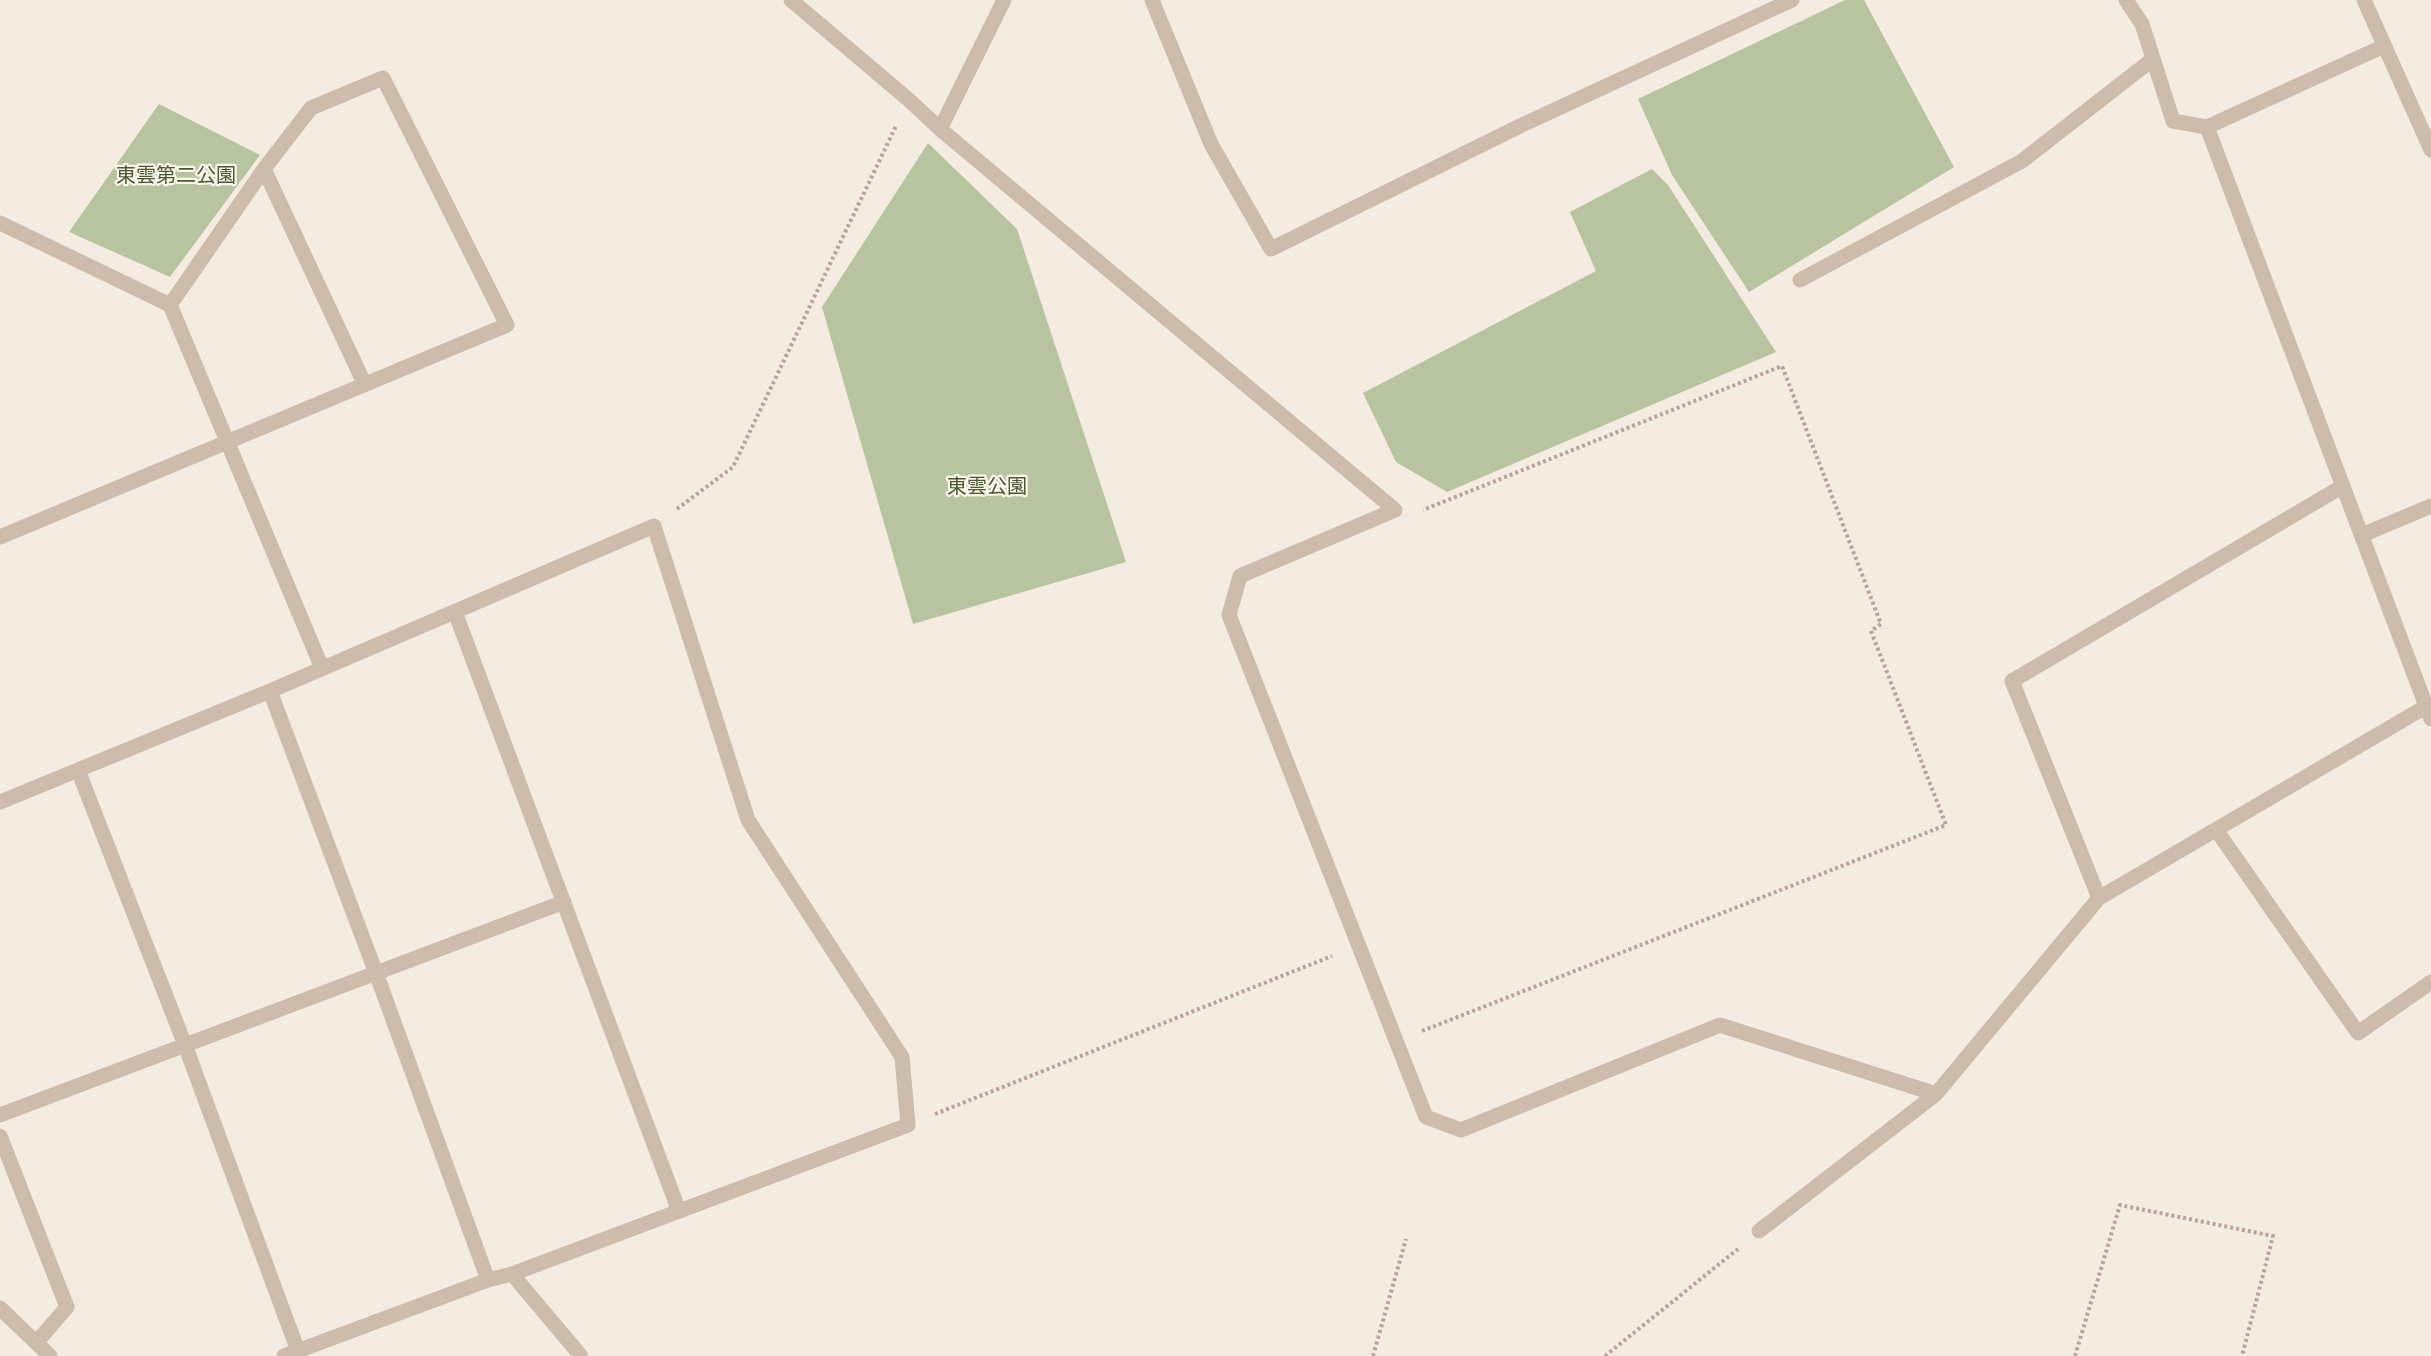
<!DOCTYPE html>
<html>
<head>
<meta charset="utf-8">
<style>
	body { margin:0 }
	canvas { display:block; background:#f4ebe1 }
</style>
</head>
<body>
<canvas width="2431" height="1356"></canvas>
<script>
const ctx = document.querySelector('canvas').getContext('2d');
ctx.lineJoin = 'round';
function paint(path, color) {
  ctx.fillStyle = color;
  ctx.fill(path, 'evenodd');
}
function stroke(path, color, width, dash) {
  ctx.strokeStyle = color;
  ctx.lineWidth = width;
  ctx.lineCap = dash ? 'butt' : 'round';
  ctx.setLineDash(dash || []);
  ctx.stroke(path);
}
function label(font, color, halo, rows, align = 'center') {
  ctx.font = font + ' Lato,"Noto Sans JP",sans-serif';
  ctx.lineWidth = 4.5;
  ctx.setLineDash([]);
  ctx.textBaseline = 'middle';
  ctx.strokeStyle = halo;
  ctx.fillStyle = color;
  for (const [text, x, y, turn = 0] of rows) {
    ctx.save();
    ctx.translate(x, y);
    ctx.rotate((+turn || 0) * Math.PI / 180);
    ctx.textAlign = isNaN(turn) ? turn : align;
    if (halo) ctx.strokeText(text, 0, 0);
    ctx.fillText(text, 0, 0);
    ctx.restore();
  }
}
paint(new Path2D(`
	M 1845,0 L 1864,0 L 1954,167 L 1749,292 L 1672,175 L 1638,99 Z
	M 159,104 L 260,155 L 170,277 L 69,232 Z
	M 928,143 L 1017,229 L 1126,562 L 913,624 L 822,307 Z
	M 1652,169 L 1668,185 L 1776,352 L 1447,492 L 1396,462 L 1363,393 L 1596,271 L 1570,212 Z`), '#b8c4a0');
stroke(new Path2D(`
	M 677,509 L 733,467 L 896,126
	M 1422,1031 L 1946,825 L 1871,631 L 1881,624 L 1782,366 L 1423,510
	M 935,1114 L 1332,956
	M 1373,1356 L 1406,1239
	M 1605,1356 L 1738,1249
	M 2075,1356 L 2120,1205 L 2273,1236 L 2242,1356`), '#b9a596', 4, [3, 3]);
stroke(new Path2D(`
	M 791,0 L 909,100 L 940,129 L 1395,510 L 1240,576 L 1229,615 L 1426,1117 L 1461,1130 L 1720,1025 L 1936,1094 L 2099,898 L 2427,706
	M 1152,0 L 1211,144 L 1271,249 L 1522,125 L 1792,0
	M 2126,0 L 2142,24 L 2173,121 L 2207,127
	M 2364,0 L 2431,150
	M 2384,46 L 2207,127 L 2431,719
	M 940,129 L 1004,0
	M 264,169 L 365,385
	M 0,223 L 170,305 L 322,668
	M 1800,280 L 2022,161 L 2153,59
	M 2362,535 L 2431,506
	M 0,537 L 507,325 L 383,78 L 311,108 L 264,169 L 170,305
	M 455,612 L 679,1211
	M 270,691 L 376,973 L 488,1280
	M 78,770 L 185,1045 L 298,1351
	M 0,802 L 270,691 L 654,526 L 748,820 L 902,1057 L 908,1125 L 512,1274 L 488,1280 L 284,1356
	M 2217,831 L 2358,1033 L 2431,982
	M 2099,898 L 2012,681 L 2343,486
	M 0,1115 L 564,902
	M 0,1136 L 67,1307 L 36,1343
	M 1759,1231 L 1936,1094
	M 512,1274 L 581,1356
	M 0,1308 L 50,1356`), '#cdbbac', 15);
label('20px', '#4a5a2e', '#fbf5ee', [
	["東雲第二公園",176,176],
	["東雲公園",987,487]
]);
</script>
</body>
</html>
